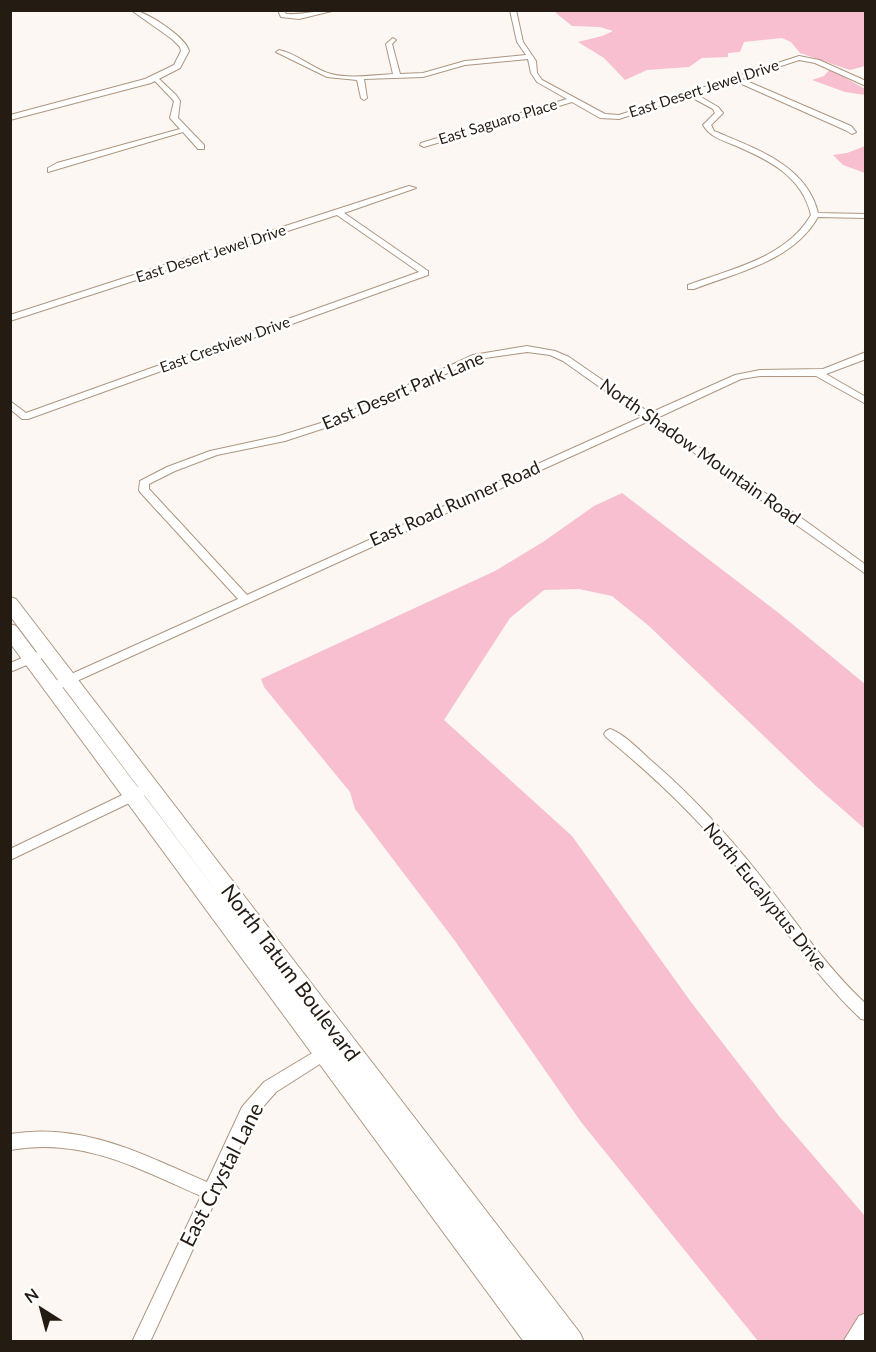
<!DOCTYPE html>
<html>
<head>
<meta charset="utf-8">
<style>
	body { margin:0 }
	#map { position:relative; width:876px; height:1352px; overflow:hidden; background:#fcf7f2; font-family:Lato,sans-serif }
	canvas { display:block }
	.frame { position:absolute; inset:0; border:12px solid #241b12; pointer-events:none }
	.north { position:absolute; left:12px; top:1280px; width:60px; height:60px; -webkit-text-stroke:4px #fff; paint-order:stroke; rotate:324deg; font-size:16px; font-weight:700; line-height:24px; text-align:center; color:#241b12 }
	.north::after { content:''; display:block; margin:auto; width:21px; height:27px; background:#241b12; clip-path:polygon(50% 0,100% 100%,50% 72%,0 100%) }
</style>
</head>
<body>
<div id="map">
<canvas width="876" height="1352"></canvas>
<div class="frame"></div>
<div class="north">N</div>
</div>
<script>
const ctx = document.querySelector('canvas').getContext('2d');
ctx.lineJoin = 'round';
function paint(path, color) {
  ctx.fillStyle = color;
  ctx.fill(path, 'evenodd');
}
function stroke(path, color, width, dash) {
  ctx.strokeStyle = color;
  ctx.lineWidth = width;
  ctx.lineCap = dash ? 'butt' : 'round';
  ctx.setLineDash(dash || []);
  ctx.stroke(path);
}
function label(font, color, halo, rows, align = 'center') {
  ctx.font = font + ' Lato,sans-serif';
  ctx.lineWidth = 5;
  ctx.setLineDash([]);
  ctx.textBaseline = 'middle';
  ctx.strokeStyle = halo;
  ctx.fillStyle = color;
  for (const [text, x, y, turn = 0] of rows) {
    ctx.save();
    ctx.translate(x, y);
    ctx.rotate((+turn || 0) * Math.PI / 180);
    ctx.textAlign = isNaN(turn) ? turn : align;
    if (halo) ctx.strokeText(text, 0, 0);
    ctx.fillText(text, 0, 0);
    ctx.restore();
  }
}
paint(new Path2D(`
	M 556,11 L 865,11 L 865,66 L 850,70 L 800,53 L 791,42 L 782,38 L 744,42 L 740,52 L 728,53 L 728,57 L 702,58 L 689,67 L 647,70 L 625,80 L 604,58 L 578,42 L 602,36 L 613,31 L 600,27 L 572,26 L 556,13 Z
	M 830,69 L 865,89 L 865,95 L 845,92 L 812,80 L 824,76 Z
	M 865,146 L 865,173 L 843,165 L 833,155 L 847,153 Z
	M 622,493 L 780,614 L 865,684 L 865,829 L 817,787 L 649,626 L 612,596 L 579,589 L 544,590 L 510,618 L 444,720 L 572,836 L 691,1002 L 779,1116 L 865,1216 L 865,1341 L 758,1341 L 581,1122 L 455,941 L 355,809 L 350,792 L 264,687 L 261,679 L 495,571 L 543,542 L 594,506 Z`), '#f7bfd0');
const minor = new Path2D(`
	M 278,10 L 284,10 L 286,14 C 303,15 319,10 336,10 L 299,19 L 281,17 Z
	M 510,10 L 516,10 L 523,42 L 536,61 L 537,73 L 542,80 L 605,114 L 619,115 L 799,56 L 819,60 L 866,81 L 866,86 L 815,63 L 799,60 L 742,79 L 851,126 L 856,132 L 852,134 L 845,130 L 735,81 L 696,94 L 718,107 L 723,113 L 711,125 L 714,131 C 754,148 807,165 818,213 L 866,214 L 866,218 L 818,217 C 793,261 738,272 694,289 L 688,289 L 688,285 C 731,269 786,258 811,215 C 802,176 769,160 734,145 C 722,140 710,137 703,125 L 715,113 L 713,109 L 689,96 L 619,119 L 600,118 L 572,102 L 424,147 L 420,145 L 421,143 L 567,99 L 537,82 L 531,73 L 528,59 L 465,65 L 423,77 L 364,79 L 367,98 L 364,100 L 361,98 L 357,80 L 327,77 L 276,52 L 279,50 C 298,54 313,69 331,74 C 350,79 374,75 393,74 L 386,44 L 393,38 L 396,40 L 392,44 L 400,74 L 423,73 L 465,61 L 526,55 L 517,42 Z
	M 153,77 L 157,77 L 176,95 L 180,101 L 178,118 L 204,145 L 204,149 L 198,149 L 183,132 L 48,172 L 48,168 L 57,163 L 180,129 L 170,118 L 174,101 L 153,79 Z
	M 409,186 L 416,188 L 344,213 L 428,271 L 428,275 L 28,419 L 22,419 L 10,409 L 10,401 L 26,413 L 419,272 L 337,215 L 10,321 L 10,315 Z
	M 527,346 L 555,351 L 569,357 L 650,413 L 735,375 L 760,370 L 823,369 L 866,352 L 866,359 L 826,374 L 866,397 L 866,404 L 816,376 L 760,376 L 741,379 L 657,418 L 807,522 L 866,565 L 866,574 L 649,421 L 57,690 L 49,690 L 47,687 L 49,684 L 238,599 L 140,492 L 139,490 L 140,481 L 167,467 L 210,451 L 279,436 L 334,419 L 473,355 ZM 527,352 L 550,355 L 563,361 L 642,417 L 247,595 L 149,489 L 149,484 L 175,471 L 217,455 L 285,441 L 340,423 L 478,359 Z
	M 37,652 L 41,653 L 43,656 L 41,659 L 10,672 L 10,663 Z
	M 610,729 C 625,734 641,752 654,763 C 692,796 726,833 758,873 C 793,917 824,965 866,1004 L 866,1020 L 861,1019 C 811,972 776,915 733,862 C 696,816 652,775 606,737 L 604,734 L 606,731 Z
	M 139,787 L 144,788 L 146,792 L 144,796 L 10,860 L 10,849 Z
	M 329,1043 L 334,1045 L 337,1050 L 334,1055 L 276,1092 L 254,1117 L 150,1342 L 132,1342 L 201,1196 C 137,1168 82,1137 10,1150 L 10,1134 C 83,1122 142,1154 207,1182 L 242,1107 L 264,1082 Z`);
const tertiary = new Path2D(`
	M 131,10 C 145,10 186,37 189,51 L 180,68 L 151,83 L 10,120 L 10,115 L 145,79 L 174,65 L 181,51 L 180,47 L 172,39 Z
	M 866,1313 L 865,1342 L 843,1342 L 859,1316 Z`);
const primary = new Path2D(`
	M 10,597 L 16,599 L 580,1333 L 584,1342 L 524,1342 L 10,643 L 10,624 L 16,626 L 217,892 L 10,616 Z`);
stroke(minor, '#ad9680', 2);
stroke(tertiary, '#ad9680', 2);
stroke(primary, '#ad9680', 2);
paint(minor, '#fff');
paint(tertiary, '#fff');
paint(primary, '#fff');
label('15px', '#241b12', '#fff', [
	["East Desert Jewel Drive",704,89,-18],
	["East Saguaro Place",498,122,-17],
	["East Desert Jewel Drive",211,254,-18],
	["East Crestview Drive",225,345,-20]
]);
label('18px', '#241b12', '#fff', [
	["East Desert Park Lane",403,391,-23],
	["North Shadow Mountain Road",700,452,35],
	["East Road Runner Road",455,504,-24],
	["North Eucalyptus Drive",765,897,51]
]);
label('21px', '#241b12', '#fff', [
	["North Tatum Boulevard",290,973,53],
	["East Crystal Lane",222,1175,-63]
]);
</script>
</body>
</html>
